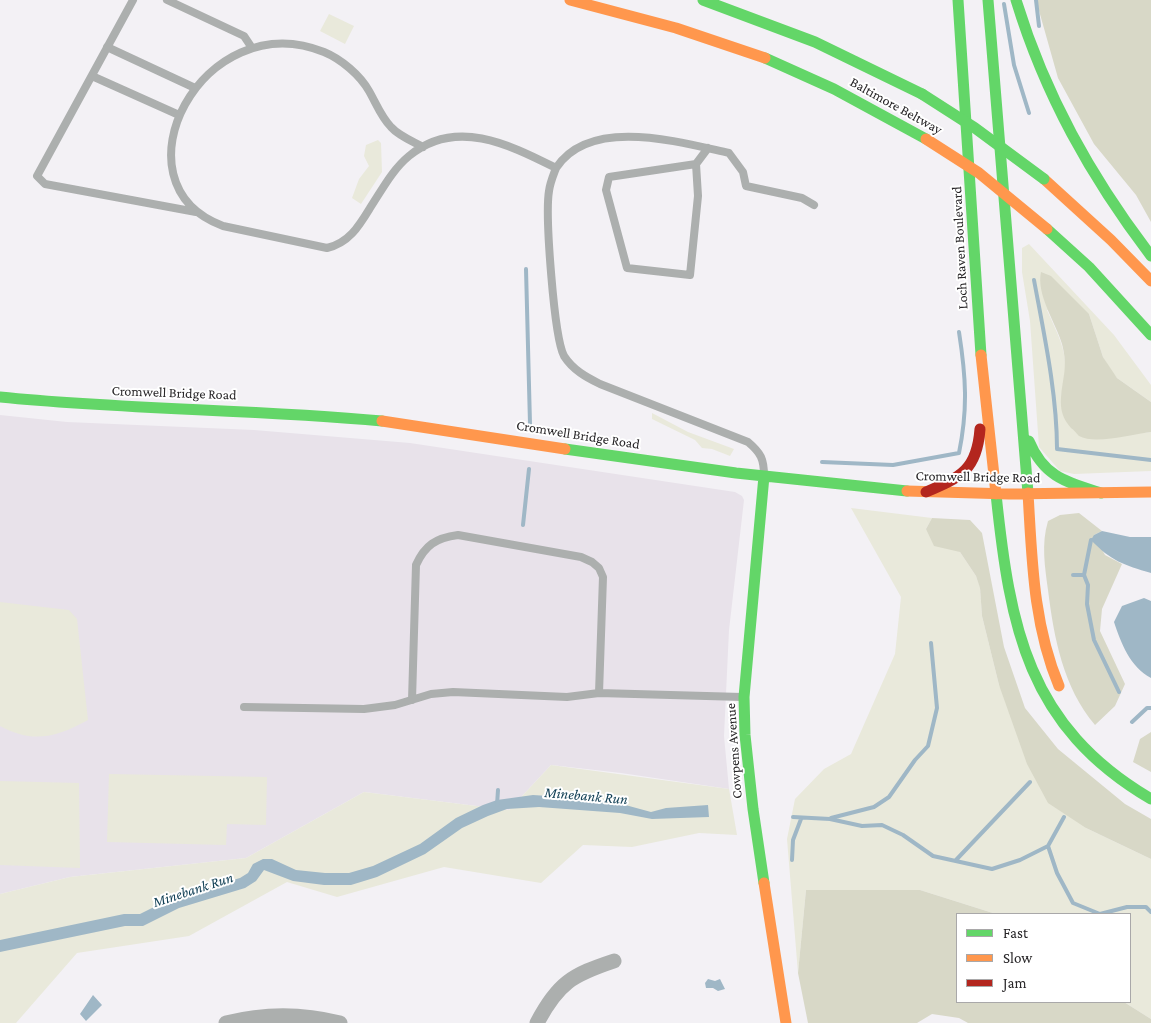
<!DOCTYPE html>
<html>
<head>
<meta charset="utf-8">
<style>
	body { margin:0 }
	#map { position:relative; width:1151px; height:1023px; overflow:hidden; background:#f3f1f5; font-family:"Crimson Pro",serif }
	canvas { display:block }
	.legend { position:absolute; left:956px; top:913px; width:175px; height:90px; box-sizing:border-box; background:#fff; border:1px solid #a9a8a9; margin:0; padding:6px 9px; list-style:none; font-size:15px; color:#272527 }
	.legend li { display:flex; align-items:center; gap:10px; height:25px }
	.legend b { width:25px; border:1px solid #a9a8a9 }
</style>
</head>
<body>
<div id="map">
<canvas width="1151" height="1023"></canvas>
<ul class="legend">
<li><b style="height:6px;background:#63d668"></b>Fast</li>
<li><b style="height:6px;background:#ff974d"></b>Slow</li>
<li><b style="height:6px;background:#b3261e"></b>Jam</li>
</ul>
</div>
<script>
const ctx = document.querySelector('canvas').getContext('2d');
ctx.lineJoin = 'round';
function paint(path, color) {
  ctx.fillStyle = color;
  ctx.fill(path, 'evenodd');
}
function stroke(path, color, width, dash) {
  ctx.strokeStyle = color;
  ctx.lineWidth = width;
  ctx.lineCap = dash ? 'butt' : 'round';
  ctx.setLineDash(dash || []);
  ctx.stroke(path);
}
function label(font, color, halo, rows, align = 'center') {
  ctx.font = font + ' "Crimson Pro",serif';
  ctx.lineWidth = 4;
  ctx.setLineDash([]);
  ctx.textBaseline = 'middle';
  ctx.strokeStyle = halo;
  ctx.fillStyle = color;
  for (const [text, x, y, turn = 0] of rows) {
    ctx.save();
    ctx.translate(x, y);
    ctx.rotate((+turn || 0) * Math.PI / 180);
    ctx.textAlign = isNaN(turn) ? turn : align;
    if (halo) ctx.strokeText(text, 0, 0);
    ctx.fillText(text, 0, 0);
    ctx.restore();
  }
}
paint(new Path2D(`
	M 0,415 L 67,422 L 254,430 L 410,443 L 735,492 L 742,496 L 744,500 L 729,630 L 724,736 L 729,789 L 621,773 L 551,765 L 509,810 L 364,792 L 246,858 L 70,877 L 0,894 Z`), '#e8e2ea');
paint(new Path2D(`
	M 329,14 L 354,26 L 345,44 L 320,31 Z
	M 378,140 L 381,143 L 382,172 L 361,204 L 352,198 L 359,179 L 369,166 L 364,156 L 366,145 Z
	M 1029,244 L 1114,335 L 1151,385 L 1151,402 L 1117,378 L 1111,371 L 1103,357 L 1089,314 L 1047,310 C 1064,348 1070,356 1061,397 L 1131,434 L 1151,432 L 1151,471 L 1074,474 L 1060,471 L 1039,447 L 1030,321 L 1022,272 L 1022,248 Z
	M 652,413 L 688,432 L 734,449 L 730,456 L 712,449 L 702,448 L 695,440 L 652,419 Z
	M 851,508 L 932,518 L 926,529 L 960,552 L 976,576 L 980,587 L 982,616 L 999,685 L 1086,828 L 1151,859 L 1151,1019 L 1124,1002 L 1130,1002 L 1130,914 L 996,914 L 920,890 L 806,890 L 798,973 L 787,839 L 795,799 L 824,769 L 851,754 L 895,654 L 901,597 Z
	M 0,602 L 69,610 L 77,619 L 88,720 C 57,737 33,744 0,726 Z
	M 551,765 L 729,789 L 737,835 L 699,833 L 632,847 L 583,845 L 541,883 L 444,867 L 337,897 L 287,882 L 189,936 L 77,953 L 16,1023 L 0,1023 L 0,894 L 70,877 L 246,858 L 364,792 L 509,810 Z
	M 109,774 L 267,777 L 266,825 L 227,824 L 226,845 L 107,842 Z
	M 0,781 L 79,783 L 80,868 L 0,865 Z`), '#e9e9db');
paint(new Path2D(`
	M 1036,0 L 1151,0 L 1151,222 L 1136,195 L 1094,144 L 1058,78 Z
	M 1041,272 L 1051,276 L 1089,314 L 1103,357 L 1117,378 L 1151,402 L 1151,432 C 1133,434 1095,445 1079,436 C 1077,434 1074,430 1071,428 C 1063,419 1060,410 1061,397 C 1063,375 1068,367 1062,344 C 1056,323 1036,295 1041,272 Z
	M 1079,513 L 1102,531 L 1094,535 L 1105,555 L 1122,564 L 1102,609 L 1100,631 L 1125,684 L 1115,706 L 1095,725 C 1063,687 1054,638 1048,590 C 1045,567 1041,544 1048,521 L 1060,515 Z
	M 932,518 L 970,520 L 982,533 L 1004,647 L 1025,708 L 1058,749 L 1125,804 L 1151,819 L 1151,859 L 1086,828 L 1048,803 L 1027,764 L 999,685 L 982,616 L 980,588 L 976,576 L 960,552 L 934,546 L 926,529 Z
	M 1151,732 L 1151,772 L 1133,762 L 1140,739 Z
	M 806,890 L 920,890 L 996,914 L 957,914 L 957,1002 L 1124,1002 L 1151,1019 L 1151,1023 L 968,1023 L 959,1018 L 932,1014 L 917,1023 L 808,1023 L 798,973 Z`), '#d8d8c7');
paint(new Path2D(`
	M 1102,531 L 1130,537 L 1151,537 L 1151,573 C 1124,565 1111,561 1091,540 L 1094,535 Z
	M 1144,598 L 1151,601 L 1151,678 C 1130,667 1121,643 1114,622 L 1122,606 Z
	M 533,795 L 607,800 L 651,812 L 666,808 L 708,805 L 709,817 L 652,819 L 620,813 L 539,807 L 507,809 L 488,816 L 462,828 L 425,854 L 377,877 L 351,885 L 324,885 L 293,881 L 264,870 L 256,881 L 245,888 L 179,908 L 143,926 L 125,926 L 0,952 L 0,940 L 124,914 L 140,914 L 174,897 L 240,878 L 248,873 L 253,864 L 263,859 L 272,859 L 296,870 L 325,873 L 349,873 L 373,866 L 420,844 L 456,818 L 483,805 L 497,800 Z
	M 708,979 L 715,981 L 720,979 L 725,989 L 718,991 L 713,988 L 706,988 L 705,983 Z
	M 93,995 L 102,1005 L 86,1021 L 80,1014 Z`), '#9fb7c6');
stroke(new Path2D(`
	M 1036,0 L 1039,26
	M 1004,4 L 1014,65 L 1029,113
	M 526,269 L 530,424
	M 1034,280 C 1044,334 1057,394 1057,449 L 1151,460
	M 822,462 L 893,465 L 959,453 C 968,409 966,377 959,332
	M 523,525 L 529,469
	M 1091,540 L 1084,575 L 1088,585 L 1087,604 L 1094,640 L 1119,692
	M 1073,575 L 1084,575
	M 1132,722 L 1147,708 L 1151,708
	M 497,805 L 498,790
	M 793,817 L 830,819 L 862,826 L 882,825 L 903,835 L 933,856 L 992,869 L 1020,860 L 1048,846 L 1057,873 L 1073,903 L 1100,914 L 1127,907 L 1146,907 L 1151,912
	M 831,818 L 874,807 L 889,797 L 915,760 L 928,746 L 937,708 L 931,643
	M 1048,846 L 1064,817
	M 792,860 L 793,840 L 801,819
	M 956,860 L 1030,782`), '#9fb7c6', 4);
stroke(new Path2D(`
	M 133,0 L 37,176 L 45,184 L 196,212
	M 167,0 L 244,36 L 252,48
	M 107,47 L 195,88
	M 92,76 L 179,115
	M 423,147 C 412,141 399,136 391,127 C 381,117 376,103 369,91 C 360,75 341,59 324,52 C 203,3 108,183 223,226 L 327,248 C 349,243 359,226 370,208 C 382,190 392,170 409,156 C 456,117 510,145 556,168 C 553,176 550,183 549,191 C 545,215 554,337 564,356 C 573,370 586,377 600,384 L 748,442 C 761,453 764,459 764,476
	M 696,164 L 609,177 L 606,190 L 627,268 L 690,275 L 698,196 L 696,164 L 708,148
	M 556,168 C 590,116 679,142 729,153 L 743,172 L 746,186 L 802,198 L 814,205
	M 412,700 L 416,565 C 425,545 436,538 458,535 L 581,557 L 592,562 L 599,568 L 603,577 L 599,693
	M 244,707 L 364,709 L 395,705 L 431,694 L 453,692 L 567,697 L 599,693 L 742,697`), '#acafae', 8);
stroke(new Path2D(`
	M 226,1023 C 265,1013 301,1013 340,1023
	M 537,1023 C 558,983 572,975 614,961`), '#acafae', 15);
stroke(new Path2D(`
	M 703,0 L 815,42 L 922,94
	M 958,0 L 981,355
	M 988,0 L 1028,493
	M 1016,0 C 1045,95 1091,177 1151,256
	M 765,58 L 834,89 L 926,139
	M 1047,229 L 1089,267 L 1151,335
	M 0,397 C 127,410 255,409 382,421
	M 1029,441 C 1044,477 1066,482 1101,493
	M 565,449 L 736,473 L 907,491
	M 764,476 L 744,697 L 745,735 L 753,809 L 764,883
	M 996,494 C 1010,627 1027,726 1151,799`), '#63d668', 11);
stroke(new Path2D(`
	M 570,0 L 676,28 L 765,58
	M 1044,179 L 1111,240 L 1151,281
	M 981,355 L 996,494
	M 382,421 L 565,449
	M 907,491 L 1009,494 L 1151,492
	M 1028,493 C 1032,559 1033,624 1059,686
	M 764,883 L 786,1023`), '#ff974d', 11);
stroke(new Path2D(`
	M 926,492 C 961,477 977,470 980,429`), '#b3261e', 11);
stroke(new Path2D(`
	M 922,94 L 975,128 L 1044,179`), '#63d668', 11);
stroke(new Path2D(`
	M 926,139 L 979,173 L 1047,229`), '#ff974d', 11);
label('14px', '#272527', '#fff', [
	["Baltimore Beltway",896,106,29],
	["Loch Raven Boulevard",960,248,-93],
	["Cromwell Bridge Road",174,393,2],
	["Cromwell Bridge Road",578,435,9],
	["Cromwell Bridge Road",978,477,1],
	["Cowpens Avenue",734,751,-94]
]);
label('italic 15px', '#0f3e54', '#fff', [
	["Minebank Run",586,796,5],
	["Minebank Run",193,890,-18]
]);
</script>
</body>
</html>
